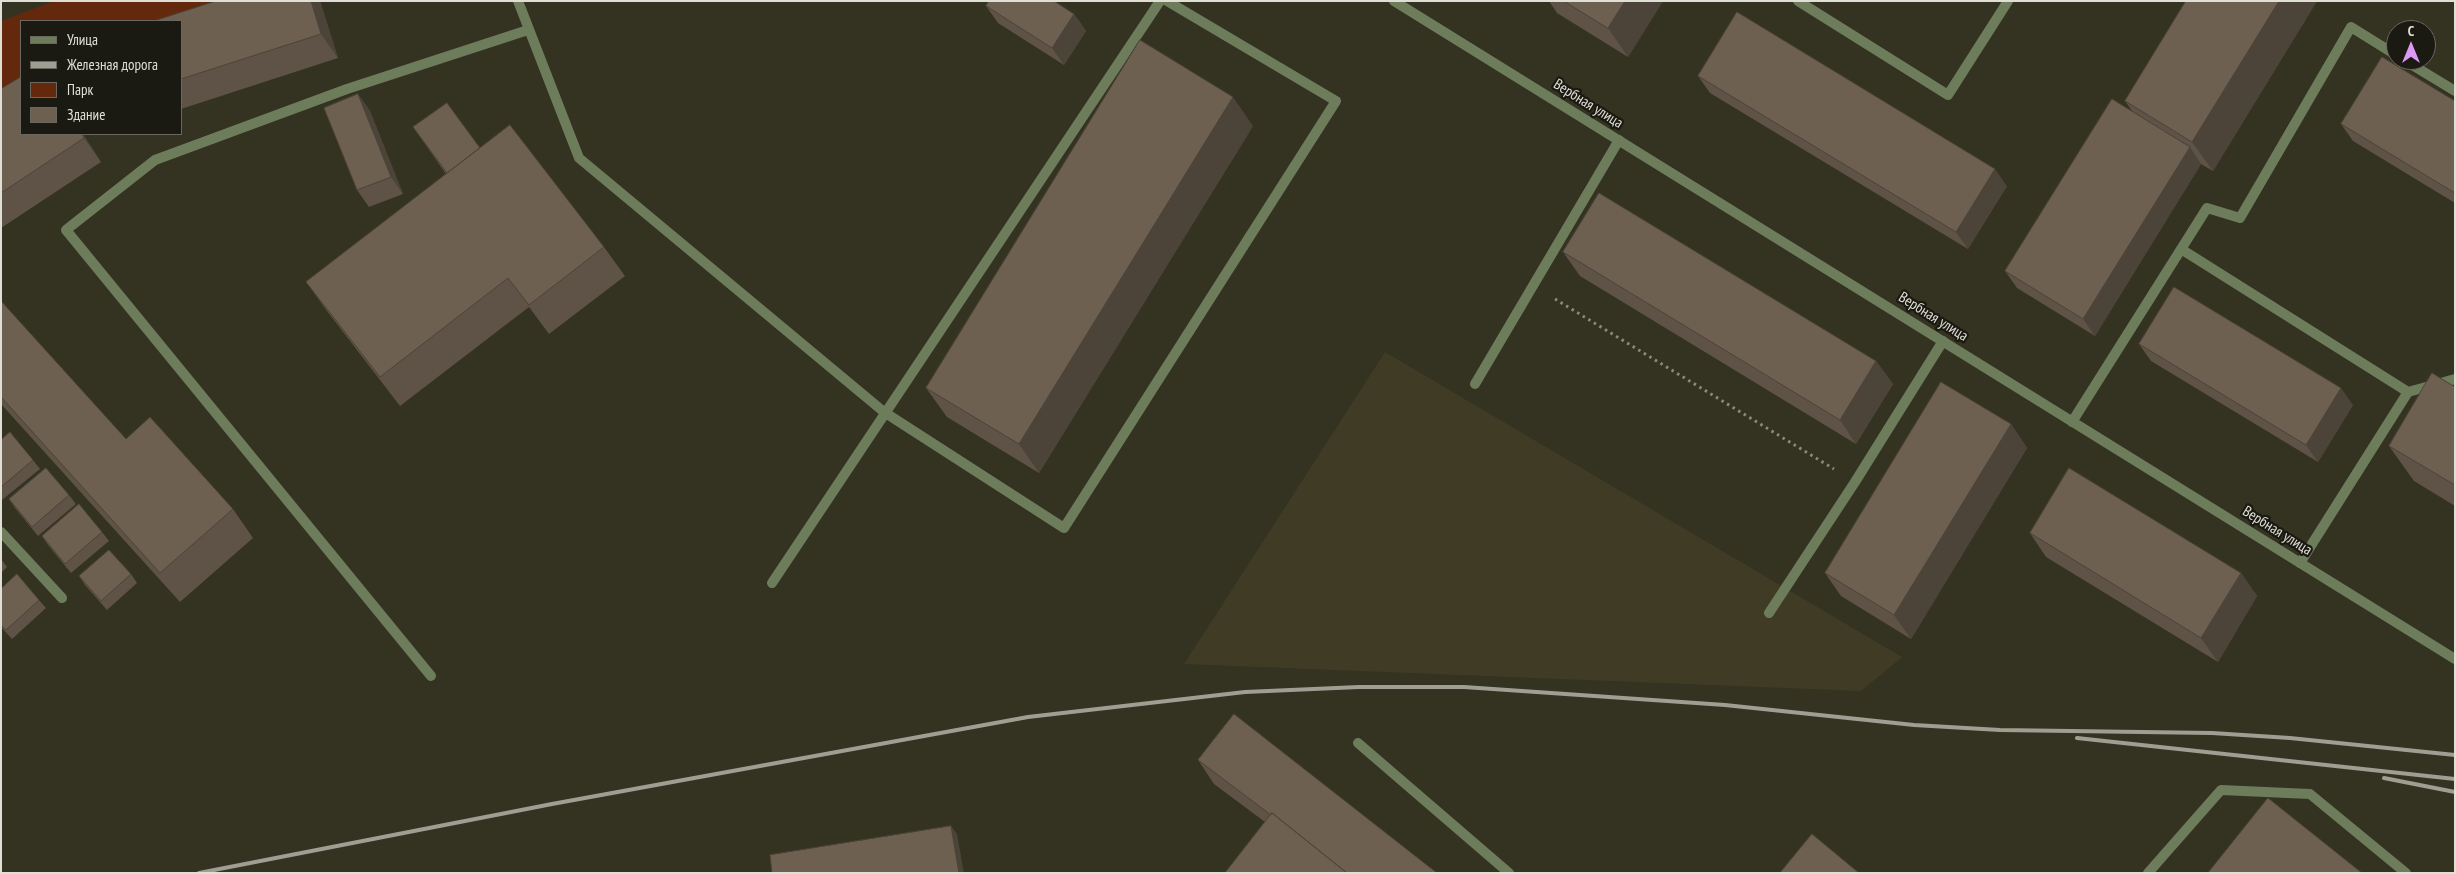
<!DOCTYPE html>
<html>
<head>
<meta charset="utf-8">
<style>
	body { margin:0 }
	#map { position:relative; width:2456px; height:874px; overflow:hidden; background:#343221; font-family:"PT Sans Narrow",sans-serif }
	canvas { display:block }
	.frame { position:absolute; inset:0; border:2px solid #e0dfd5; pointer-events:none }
	.legend { position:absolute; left:20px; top:20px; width:162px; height:115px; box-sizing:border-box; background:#1a1912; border:1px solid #696860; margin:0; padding:6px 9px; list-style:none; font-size:15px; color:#e0dfd5 }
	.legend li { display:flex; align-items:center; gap:10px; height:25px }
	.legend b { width:25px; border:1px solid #696860 }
	.north { position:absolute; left:2386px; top:20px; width:50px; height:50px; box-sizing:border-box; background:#1a1912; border:1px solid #696860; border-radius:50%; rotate:0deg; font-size:14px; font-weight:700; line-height:20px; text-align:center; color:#e0dfd5 }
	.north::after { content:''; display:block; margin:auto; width:18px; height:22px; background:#dc99f4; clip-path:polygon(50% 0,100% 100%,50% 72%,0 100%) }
</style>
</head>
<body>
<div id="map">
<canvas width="2456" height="874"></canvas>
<div class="frame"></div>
<ul class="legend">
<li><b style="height:6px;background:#6d7d5b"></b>Улица</li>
<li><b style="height:6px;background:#a09e92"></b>Железная дорога</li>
<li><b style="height:14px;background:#64290d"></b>Парк</li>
<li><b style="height:14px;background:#6d6051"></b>Здание</li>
</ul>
<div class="north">С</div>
</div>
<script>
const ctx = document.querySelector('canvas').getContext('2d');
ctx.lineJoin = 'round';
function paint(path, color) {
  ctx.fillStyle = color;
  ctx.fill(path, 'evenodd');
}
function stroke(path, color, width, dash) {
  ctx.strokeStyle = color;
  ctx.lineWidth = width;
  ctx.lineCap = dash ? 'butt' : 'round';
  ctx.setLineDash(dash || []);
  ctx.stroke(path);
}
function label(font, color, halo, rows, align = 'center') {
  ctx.font = font + ' "PT Sans Narrow",sans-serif';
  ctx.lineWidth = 4.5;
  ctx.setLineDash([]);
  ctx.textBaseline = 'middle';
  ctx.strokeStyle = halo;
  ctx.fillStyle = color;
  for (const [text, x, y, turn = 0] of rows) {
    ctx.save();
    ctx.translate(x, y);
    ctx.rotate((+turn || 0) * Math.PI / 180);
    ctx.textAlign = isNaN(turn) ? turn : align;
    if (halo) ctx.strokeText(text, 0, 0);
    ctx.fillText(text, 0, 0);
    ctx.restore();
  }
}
paint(new Path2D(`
	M 1385,352 L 1902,657 L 1861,691 L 1184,664 Z`), '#3f3b25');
paint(new Path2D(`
	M 54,1 L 247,1 L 181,21 L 21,21 L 21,87 L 1,94 L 1,21 Z`), '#64290d');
stroke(new Path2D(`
	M 1555,299 L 1834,469`), '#8a897b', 3, [2.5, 4]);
stroke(new Path2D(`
	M 518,1 L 579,158 L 884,412 L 1064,528 L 1336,101 L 1167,1
	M 1798,1 L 1948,95 L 2008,1
	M 2404,60 L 2455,91
	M 2181,249 L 2408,392 L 2300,563
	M 1475,384 L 1619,140
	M 2408,392 L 2455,379
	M 2072,422 L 2207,208 L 2240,218 L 2351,27 L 2396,55
	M 1,532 L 62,598
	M 772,583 L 1160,1
	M 1769,613 L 1855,482 L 1943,341
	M 431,676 L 66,230 L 155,160 L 347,89 L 528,30
	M 1358,743 L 1509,873
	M 2148,873 L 2221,790 L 2310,794 L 2406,873`), '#6d7d5b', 10);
stroke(new Path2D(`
	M 1394,1 L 2455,659`), '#6d7d5b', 10);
stroke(new Path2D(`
	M 2077,738 L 2455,779
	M 2384,778 L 2455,792
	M 199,873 L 552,804 L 1028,717 L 1245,692 L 1359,687 L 1464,687 L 1725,705 L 1914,725 L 2000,730 L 2212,733 L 2290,738 L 2455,755`), '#a09e92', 4);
paint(new Path2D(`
	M 216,1 L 320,1 L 338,58 L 181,109 L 181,21 Z
	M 1549,1 L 1663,1 L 1628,57 L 1557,13 Z
	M 2186,1 L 2317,1 L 2213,171 L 2201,164 L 2095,336 L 2017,288 L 2005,271 L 2132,111 L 2125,101 Z
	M 986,6 L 1074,14 L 1086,31 L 1064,65 L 998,23 Z
	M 1698,76 L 2007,186 L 1968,249 L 1710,93 Z
	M 1,89 L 83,134 L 101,162 L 1,228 Z
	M 358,94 L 370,111 L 403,194 L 369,207 L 357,190 Z
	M 2455,101 L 2455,203 L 2353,141 L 2341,124 Z
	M 1253,126 L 1039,473 L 947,417 L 926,388 Z
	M 413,127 L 480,148 L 604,247 L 625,276 L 549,334 L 529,307 L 400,406 L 327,311 L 306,282 L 446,174 Z
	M 1563,252 L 1876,361 L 1893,384 L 1856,444 L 1580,276 Z
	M 1,301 L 126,439 L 233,509 L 253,538 L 180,602 L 1,404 Z
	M 2139,344 L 2353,405 L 2318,462 L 2151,361 Z
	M 2455,387 L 2455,506 L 2414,481 L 2389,446 Z
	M 2011,424 L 2027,448 L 1911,639 L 1841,596 L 1825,573 Z
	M 1,440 L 33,460 L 40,469 L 2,500 L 1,499 Z
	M 69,495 L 76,504 L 38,536 L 15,508 L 9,499 Z
	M 102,532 L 109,541 L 71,573 L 48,545 L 42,536 Z
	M 2030,533 L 2241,573 L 2257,596 L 2218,662 L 2046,557 Z
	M 1,559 L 7,567 L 1,573 Z
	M 131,574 L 137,583 L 107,610 L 85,585 L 79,576 Z
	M 1,589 L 39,600 L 46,608 L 12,639 L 1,627 Z
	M 1198,760 L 1437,873 L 1265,822 L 1214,784 Z`), '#5e5346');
paint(new Path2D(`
	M 311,1 L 320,1 L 338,58 L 321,34 Z
	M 1625,1 L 1663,1 L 1628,57 L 1608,28 Z
	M 2279,1 L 2317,1 L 2213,171 L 2192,142 Z
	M 1074,14 L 1086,31 L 1064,65 L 1052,48 Z
	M 358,94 L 370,111 L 403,194 L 391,177 Z
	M 1233,97 L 1253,126 L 1039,473 L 1019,444 Z
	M 82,134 L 83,134 L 101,162 L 84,138 Z
	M 2190,147 L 2201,164 L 2095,336 L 2083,319 Z
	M 1995,169 L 2007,186 L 1968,249 L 1956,232 Z
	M 1876,361 L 1893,384 L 1856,444 L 1840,420 Z
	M 2341,388 L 2353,405 L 2318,462 L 2306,445 Z
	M 2011,424 L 2027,448 L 1911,639 L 1894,615 Z
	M 2241,573 L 2257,596 L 2218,662 L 2201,638 Z
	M 951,826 L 957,834 L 964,873 L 959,873 Z`), '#4c4339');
const building = new Path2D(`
	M 216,1 L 311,1 L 321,34 L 181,79 L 181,21 L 154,21 Z
	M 989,1 L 1054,1 L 1074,14 L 1052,48 L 986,6 Z
	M 1564,1 L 1625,1 L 1608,28 Z
	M 2186,1 L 2279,1 L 2192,142 L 2125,101 Z
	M 1737,12 L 1995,169 L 1956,232 L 1698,76 Z
	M 1140,40 L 1233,97 L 1019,444 L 926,388 Z
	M 2382,57 L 2455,101 L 2455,193 L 2341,124 Z
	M 21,77 L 21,134 L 82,134 L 84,138 L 1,193 L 1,89 Z
	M 358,94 L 391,177 L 357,190 L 324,108 Z
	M 2112,99 L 2190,147 L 2083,319 L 2005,271 Z
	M 447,103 L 480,148 L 447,173 L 413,127 Z
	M 510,125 L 604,247 L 529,305 L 508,278 L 380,377 L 306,282 Z
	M 1599,193 L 1876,361 L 1840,420 L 1563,252 Z
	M 2174,287 L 2341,388 L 2306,445 L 2139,344 Z
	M 1,301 L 126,439 L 150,417 L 233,509 L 160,573 L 1,397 Z
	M 2432,373 L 2455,387 L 2455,485 L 2389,446 Z
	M 1941,382 L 2011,424 L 1894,615 L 1825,573 Z
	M 10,432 L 33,460 L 1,487 L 1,440 Z
	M 46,468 L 69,495 L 32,527 L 9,499 Z
	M 2069,468 L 2241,573 L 2201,638 L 2030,533 Z
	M 79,504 L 102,532 L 65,564 L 42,536 Z
	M 109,550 L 131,574 L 101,601 L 79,576 Z
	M 17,574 L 39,600 L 6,630 L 1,625 L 1,589 Z
	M 1234,714 L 1437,873 L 1347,873 L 1272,813 L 1271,815 L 1198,760 Z
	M 2268,798 L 2362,873 L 2208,873 Z
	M 1272,813 L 1347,873 L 1225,873 Z
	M 951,826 L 959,873 L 772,873 L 770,855 Z
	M 1812,834 L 1859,873 L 1780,873 Z`);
paint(building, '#6d6051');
stroke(building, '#4c4339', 1);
label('15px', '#e0dfd5', '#1a1912', [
	["Вербная улица",1588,104,32],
	["Вербная улица",1933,317,32],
	["Вербная улица",2277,531,32]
]);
</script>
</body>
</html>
